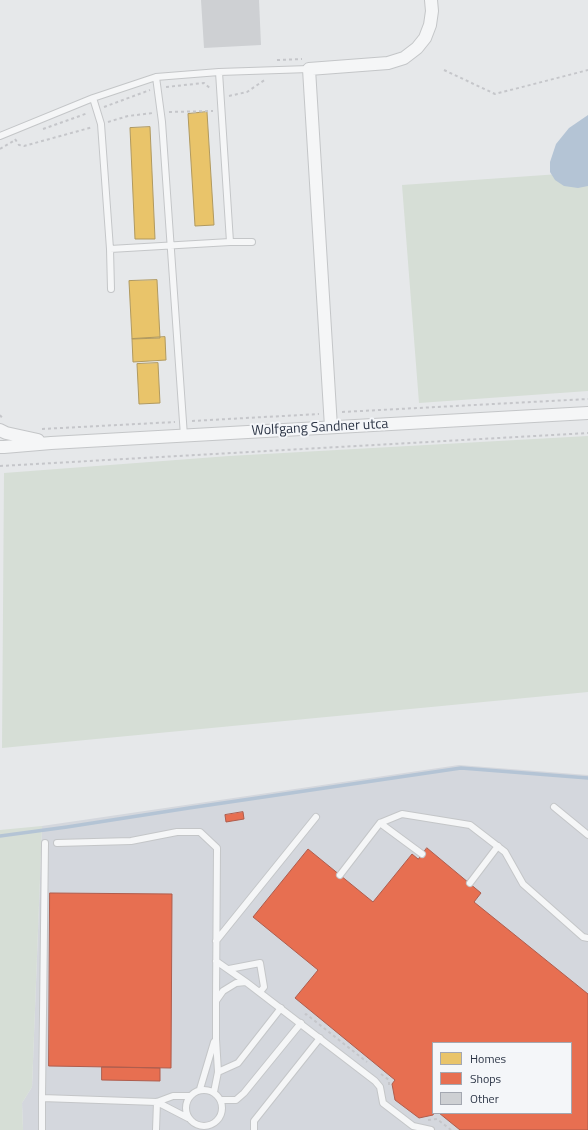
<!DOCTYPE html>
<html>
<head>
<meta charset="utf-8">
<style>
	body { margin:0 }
	#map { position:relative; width:588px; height:1130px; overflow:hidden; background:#e6e8ea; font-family:"Titillium Web",sans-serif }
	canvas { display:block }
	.legend { position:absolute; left:432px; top:1042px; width:140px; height:72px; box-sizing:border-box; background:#f4f6f9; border:1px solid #a4a8b1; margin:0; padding:5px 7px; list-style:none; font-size:12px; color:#2b3445 }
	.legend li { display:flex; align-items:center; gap:8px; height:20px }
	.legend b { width:20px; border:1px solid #a4a8b1 }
</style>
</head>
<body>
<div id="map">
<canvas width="588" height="1130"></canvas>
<ul class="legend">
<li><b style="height:11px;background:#e9c46a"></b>Homes</li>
<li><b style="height:11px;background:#e76f51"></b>Shops</li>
<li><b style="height:11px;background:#ced0d3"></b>Other</li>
</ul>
</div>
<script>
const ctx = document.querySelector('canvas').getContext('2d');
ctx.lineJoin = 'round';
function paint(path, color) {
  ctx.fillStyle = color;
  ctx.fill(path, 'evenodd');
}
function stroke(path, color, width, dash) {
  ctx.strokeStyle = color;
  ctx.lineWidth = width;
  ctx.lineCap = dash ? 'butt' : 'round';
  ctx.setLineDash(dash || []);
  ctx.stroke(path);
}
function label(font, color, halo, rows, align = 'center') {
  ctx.font = font + ' "Titillium Web",sans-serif';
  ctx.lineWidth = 4;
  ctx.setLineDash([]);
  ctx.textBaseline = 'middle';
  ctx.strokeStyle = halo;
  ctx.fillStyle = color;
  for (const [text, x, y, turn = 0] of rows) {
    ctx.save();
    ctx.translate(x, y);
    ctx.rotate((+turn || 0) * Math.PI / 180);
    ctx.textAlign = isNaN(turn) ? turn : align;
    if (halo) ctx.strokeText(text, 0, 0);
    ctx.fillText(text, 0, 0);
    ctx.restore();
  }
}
paint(new Path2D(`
	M 459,765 L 588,775 L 588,1130 L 23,1130 L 22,1103 L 32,1087 L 42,826 ZM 433,1043 L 571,1043 L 571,1113 L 433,1113 Z`), '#d4d7dd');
paint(new Path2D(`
	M 588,172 L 588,391 L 419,403 L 402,185 Z
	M 588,436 L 588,692 L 2,748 L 4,473 L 229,456 Z
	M 42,826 L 32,1087 L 22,1103 L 23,1130 L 0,1130 L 0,830 Z`), '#d6ded6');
paint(new Path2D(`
	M 588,115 L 588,186 L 578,188 L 564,186 L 555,180 L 550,172 L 550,162 L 556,144 L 569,128 Z`), '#b4c4d5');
const homes = new Path2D(`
	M 207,112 L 214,225 L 195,226 L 188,114 Z
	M 150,127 L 155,239 L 135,239 L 130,128 Z
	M 157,280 L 160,338 L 132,339 L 129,281 Z
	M 165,337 L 166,360 L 133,362 L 132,339 Z
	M 158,363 L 160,403 L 139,404 L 137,364 Z`);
paint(homes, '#e9c46a');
stroke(homes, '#b0995f', 1);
const shops = new Path2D(`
	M 243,812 L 244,819 L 226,822 L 225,815 Z
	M 427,848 L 481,893 L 474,902 L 588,994 L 588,1130 L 460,1130 L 439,1113 L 571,1113 L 571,1043 L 433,1043 L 433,1113 L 434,1113 L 433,1115 L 419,1118 L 395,1100 L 392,1084 L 395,1080 L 295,998 L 318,970 L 253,917 L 308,849 L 373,902 L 412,854 L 418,859 Z
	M 50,893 L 172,894 L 171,1068 L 49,1066 Z
	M 102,1067 L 160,1068 L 160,1081 L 102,1080 Z`);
paint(shops, '#e76f51');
stroke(shops, '#af5d4d', 1);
stroke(new Path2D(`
	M 0,836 L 67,827 L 189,808 L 461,768 L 588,778`), '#b4c4d5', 3.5);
paint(new Path2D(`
	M 201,0 L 259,0 L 261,45 L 204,48 Z`), '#ced0d3');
const lane = new Path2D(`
	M 219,72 L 230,242
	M 156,77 L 162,122 L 184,436
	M 93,98 L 101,124 L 110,249 L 111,289
	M 0,136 L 93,98 L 156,77 L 219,72 L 309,69
	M 110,249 L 230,242 L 252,242
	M 554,807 L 588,835
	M 380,823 L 422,854
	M 57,843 L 131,841 L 177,832 L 200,832 L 217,848 L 216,1001
	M 340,875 L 380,823 L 402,814 L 470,825 L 505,852 L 523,884 L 583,937 L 588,938
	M 470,883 L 498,846
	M 216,941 L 316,817
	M 216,961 L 246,982
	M 229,969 L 260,963 L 264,987 L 260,992
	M 218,1072 L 238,1063 L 281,1008
	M 200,1089 L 214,1042
	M186 1108a18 18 0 1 1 36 0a18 18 0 1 1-36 0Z
	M 214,1092 L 218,1072 L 216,1039 L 216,1001 L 223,991 L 236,983 L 246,982 L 375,1081 L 380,1087 L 383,1103 L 413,1126 L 431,1130
	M 42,1098 L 45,843
	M 221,1100 L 236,1100 L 244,1093 L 301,1023
	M 157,1102 L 188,1118
	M 157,1102 L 173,1096 L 189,1096
	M 42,1130 L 42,1098 L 157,1102 L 156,1130
	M 254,1130 L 254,1121 L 320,1038`);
const street = new Path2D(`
	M 331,427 L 309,69 L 388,63 L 404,58 L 417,48 L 425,38 L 430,25 L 432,11 L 431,0
	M 0,430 L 6,433 L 38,440
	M 0,447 L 4,447 L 51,443 L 588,413`);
stroke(lane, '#c4c6c8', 8);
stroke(street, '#c4c6c8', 14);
stroke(new Path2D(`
	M 277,60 L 302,59
	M 444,70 L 495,94 L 588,70
	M 166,87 L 204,83 L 211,89
	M 229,96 L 247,92 L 266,79
	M 104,107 L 150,90
	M 169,112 L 213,111
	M 108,122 L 128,116 L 153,113
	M 43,129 L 88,113
	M 15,139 L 19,145 L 24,146 L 93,127
	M 0,149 L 15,140
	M 342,412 L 588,399
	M 0,415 L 3,419
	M 192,421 L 319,414
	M 42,429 L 175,422
	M 0,466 L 588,433
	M 305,1015 L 306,1014 L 367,1062
	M 381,1074 L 389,1080 L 389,1086
	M 428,1120 L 437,1119 L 451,1130`), '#c5c6ca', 2, [3, 3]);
stroke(lane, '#f5f6f7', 6);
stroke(street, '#f5f6f7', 12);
label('14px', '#2b3445', '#f4f6f9', [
	["Wolfgang Sandner utca",320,428,-3]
]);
</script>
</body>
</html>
